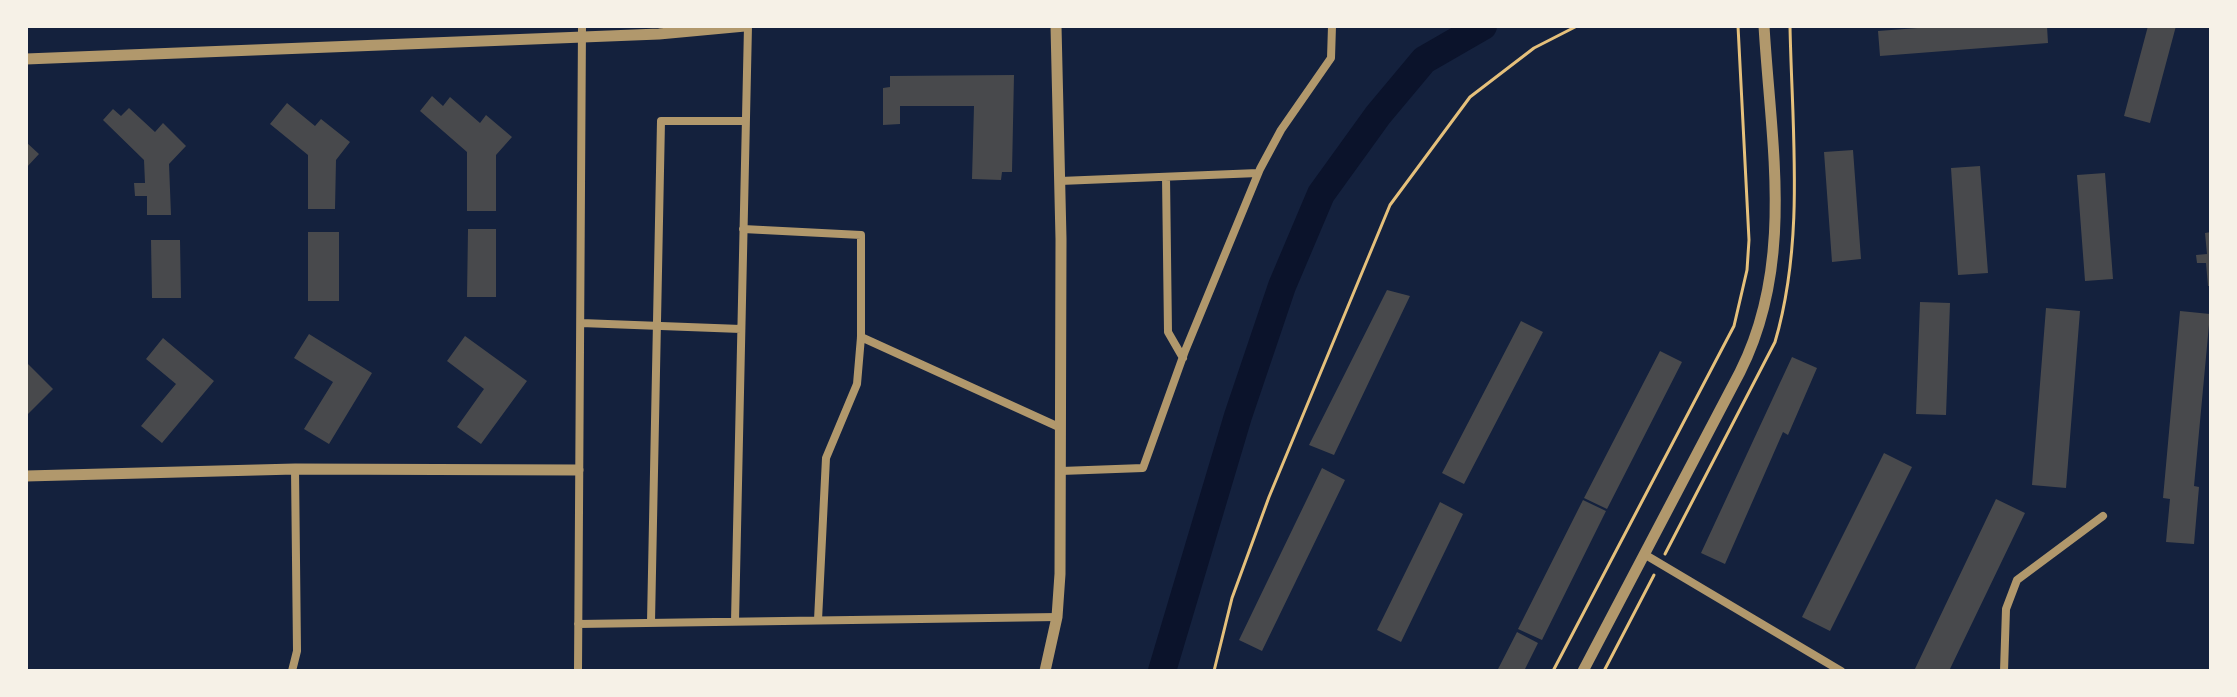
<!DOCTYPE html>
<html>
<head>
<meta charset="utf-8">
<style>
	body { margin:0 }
	#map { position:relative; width:2237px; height:697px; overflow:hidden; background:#14213d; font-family:"Fira Sans",sans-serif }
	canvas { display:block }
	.frame { position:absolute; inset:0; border:28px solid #f6f1e7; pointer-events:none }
</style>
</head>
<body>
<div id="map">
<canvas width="2237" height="697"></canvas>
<div class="frame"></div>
</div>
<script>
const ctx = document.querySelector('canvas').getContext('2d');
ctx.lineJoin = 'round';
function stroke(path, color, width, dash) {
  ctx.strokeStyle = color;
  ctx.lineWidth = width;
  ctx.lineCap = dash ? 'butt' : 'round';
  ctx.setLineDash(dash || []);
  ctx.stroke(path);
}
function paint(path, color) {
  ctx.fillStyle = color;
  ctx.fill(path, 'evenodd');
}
stroke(new Path2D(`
	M 1162,671 L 1238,416 L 1282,286 L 1321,194 L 1378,115 L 1424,60 L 1483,26`), '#0b132b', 28);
paint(new Path2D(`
	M 1944,26 L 2047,26 L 2048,43 L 1880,56 L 1878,31 Z
	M 2148,26 L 2176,26 L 2150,123 L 2124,116 Z
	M 1014,75 L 1012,172 L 1002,172 L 1001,180 L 972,179 L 974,106 L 900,106 L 900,124 L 883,125 L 883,88 L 890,87 L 890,76 Z
	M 432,96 L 443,106 L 450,97 L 480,123 L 486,115 L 512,137 L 496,155 L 496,211 L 467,211 L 467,152 L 420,111 Z
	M 287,103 L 315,126 L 321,119 L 350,142 L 336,160 L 335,209 L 308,209 L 308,155 L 270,124 Z
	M 129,108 L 155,132 L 163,123 L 186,146 L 169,164 L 171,215 L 147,215 L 147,196 L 135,196 L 134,183 L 145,183 L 144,160 L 103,120 L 113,109 L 121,116 Z
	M 26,142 L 39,154 L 26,168 Z
	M 1853,150 L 1861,259 L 1832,262 L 1824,152 Z
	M 1980,166 L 1988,273 L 1958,275 L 1951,168 Z
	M 2105,173 L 2113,279 L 2085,281 L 2077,175 Z
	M 468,229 L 496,229 L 496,297 L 467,297 Z
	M 308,232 L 339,232 L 339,301 L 308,301 Z
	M 2211,232 L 2211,286 L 2208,286 L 2206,263 L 2197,263 L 2196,255 L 2207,254 L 2205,233 Z
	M 151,240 L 180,240 L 181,298 L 152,298 Z
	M 1387,290 L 1410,296 L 1334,455 L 1309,445 Z
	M 1920,302 L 1950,303 L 1946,415 L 1916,414 Z
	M 2046,308 L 2080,311 L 2066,488 L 2032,485 Z
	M 2180,311 L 2210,314 L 2194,486 L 2199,487 L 2194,544 L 2166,542 L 2170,499 L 2163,498 Z
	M 1521,321 L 1543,332 L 1464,484 L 1442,473 Z
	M 309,334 L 372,373 L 329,444 L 304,429 L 333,382 L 294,358 Z
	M 465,336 L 527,381 L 481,444 L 457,427 L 484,389 L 447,361 Z
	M 163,338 L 214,381 L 162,443 L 141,426 L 176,384 L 146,359 Z
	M 1660,351 L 1682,362 L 1607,509 L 1584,498 Z
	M 1792,357 L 1817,368 L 1788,435 L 1783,432 L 1725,564 L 1701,553 Z
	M 26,362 L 53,389 L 26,416 Z
	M 1884,453 L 1912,467 L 1830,631 L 1802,617 Z
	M 1322,468 L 1345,480 L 1262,651 L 1239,640 Z
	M 1996,499 L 2025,513 L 1949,671 L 1914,671 Z
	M 1583,500 L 1606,511 L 1542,640 L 1518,629 Z
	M 1440,502 L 1463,514 L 1401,642 L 1377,630 Z
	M 1517,632 L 1538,643 L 1524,671 L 1497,671 Z`), '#48494c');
stroke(new Path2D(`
	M 1665,554 L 1775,342 C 1805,240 1792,131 1790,26
	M 1214,671 L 1232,598 L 1269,497 L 1390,205 L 1470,97 L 1534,48 L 1577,26
	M 1553,671 L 1734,326 L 1747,270 L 1749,240 L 1738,26
	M 1604,671 L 1654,575`), '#e5c07b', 3);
stroke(new Path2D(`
	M 1166,177 L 1168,332 L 1183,358
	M 1060,181 L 1258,173
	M 743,229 L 861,235 L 861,337 L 857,384 L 826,458 L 818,620
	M 581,323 L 741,329
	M 861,337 L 1061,428
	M 1061,471 L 1143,468 L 1185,351 L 1260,169 L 1281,130 L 1331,58 L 1332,26
	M 1644,554 L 1841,671
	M 735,621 L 748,26
	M 651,622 L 661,121 L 745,121
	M 578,624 L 1057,617
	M 292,671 L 297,651 L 295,469
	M 578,671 L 582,26
	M 2004,671 L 2006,609 L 2017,580 L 2103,516`), '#b1986c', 8);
stroke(new Path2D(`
	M 26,59 L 659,34 L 745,26
	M 26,476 L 295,469 L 578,470
	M 1045,671 L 1057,617 L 1060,574 L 1061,239 L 1056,26
	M 1583,671 L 1740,372 C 1795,263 1771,144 1764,26`), '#b1986c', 11);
</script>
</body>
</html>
